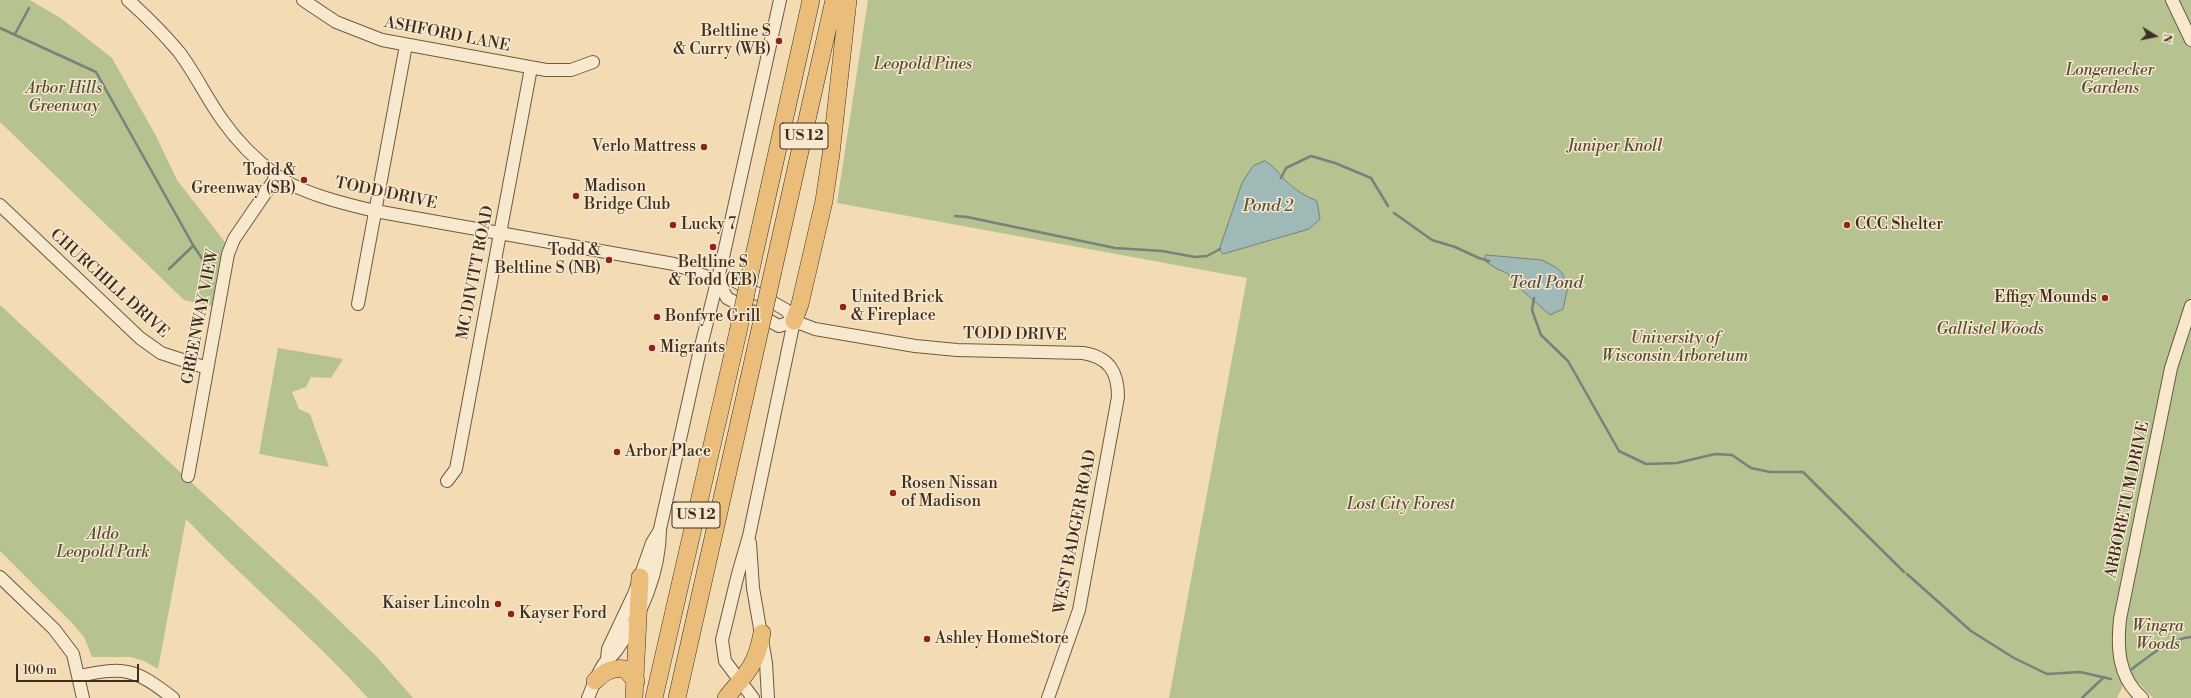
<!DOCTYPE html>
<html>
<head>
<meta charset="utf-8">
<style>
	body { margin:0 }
	#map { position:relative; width:2191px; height:698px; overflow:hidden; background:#f3dcb4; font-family:"Libre Bodoni",serif }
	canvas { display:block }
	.north { position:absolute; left:2135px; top:16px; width:40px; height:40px; -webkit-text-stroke:3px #f7e8ce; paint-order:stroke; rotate:100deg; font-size:11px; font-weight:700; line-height:16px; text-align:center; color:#3f2e21 }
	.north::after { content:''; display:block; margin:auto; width:14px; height:18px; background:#3f2e21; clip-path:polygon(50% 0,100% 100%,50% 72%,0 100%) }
	.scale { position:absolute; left:16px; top:664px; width:123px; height:18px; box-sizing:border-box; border:2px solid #3f2e21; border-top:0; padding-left:5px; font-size:12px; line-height:14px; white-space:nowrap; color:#3f2e21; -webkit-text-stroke:3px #f7e8ce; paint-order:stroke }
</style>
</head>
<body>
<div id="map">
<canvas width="2191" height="698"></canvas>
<div class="north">N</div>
<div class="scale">100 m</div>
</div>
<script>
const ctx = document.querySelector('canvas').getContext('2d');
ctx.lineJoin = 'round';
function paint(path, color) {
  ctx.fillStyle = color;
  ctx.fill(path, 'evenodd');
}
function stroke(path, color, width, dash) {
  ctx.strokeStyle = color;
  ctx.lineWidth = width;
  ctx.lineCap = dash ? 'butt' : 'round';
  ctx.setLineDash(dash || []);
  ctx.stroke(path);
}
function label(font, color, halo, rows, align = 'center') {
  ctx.font = font + ' "Libre Bodoni",serif';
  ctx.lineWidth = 3;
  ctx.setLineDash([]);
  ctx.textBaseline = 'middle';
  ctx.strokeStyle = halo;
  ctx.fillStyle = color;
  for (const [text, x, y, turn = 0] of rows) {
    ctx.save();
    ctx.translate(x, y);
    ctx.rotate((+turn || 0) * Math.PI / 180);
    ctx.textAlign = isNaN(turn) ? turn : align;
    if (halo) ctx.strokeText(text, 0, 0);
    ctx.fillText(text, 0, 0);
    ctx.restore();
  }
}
paint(new Path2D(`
	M 0,0 L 30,0 L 62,19 L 112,58 L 155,134 L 177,180 L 225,242 L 212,306 L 184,300 L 0,122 Z
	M 868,0 L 2191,0 L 2191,698 L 2153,698 L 2129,673 L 2117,698 L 1169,698 L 1247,278 L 837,203 Z
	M 0,305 L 316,598 L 377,657 L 413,698 L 368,698 C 311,635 245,581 186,519 L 158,669 L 144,661 L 131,657 L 92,657 L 84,637 L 73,624 L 0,551 Z
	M 278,348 L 343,359 L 331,378 L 311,377 L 306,387 L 292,392 L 299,409 L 310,414 L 329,467 L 259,454 Z`), '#b6c290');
const water = new Path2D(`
	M 1265,161 C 1274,166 1278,173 1285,180 C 1295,190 1305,196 1317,201 L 1320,219 L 1309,229 L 1223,254 L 1219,250 L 1242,183 L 1253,166 Z
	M 1486,255 L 1542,260 L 1557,268 L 1562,273 L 1568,286 L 1563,309 L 1550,315 L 1523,291 L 1507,273 L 1497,269 L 1485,261 Z`);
paint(water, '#9fb9b7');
stroke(water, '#79817b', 1);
stroke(new Path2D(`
	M 0,28 L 96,72 L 193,245 L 209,269
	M 15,34 L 29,8
	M 1281,178 L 1286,168 L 1311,156 L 1335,163 L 1371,178 L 1388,206
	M 1394,213 L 1432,240 L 1455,247 L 1479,258 L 1489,261
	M 955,216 L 967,217 L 1115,248 L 1162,251 L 1195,257 L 1207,256 L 1220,249
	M 169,269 L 193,246
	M 1534,298 L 1532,310 L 1541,335 L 1568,361 L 1619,451 L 1646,464 L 1677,463 L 1715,454 L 1732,455 L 1751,468 L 1770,472 L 1803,472 L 1904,572
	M 1907,574 L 1971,631 L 2014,658 L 2047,674 L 2080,672 L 2111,679
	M 2132,669 C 2149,656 2169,639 2191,637
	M 2082,698 L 2104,677`), '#79817b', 2.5);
const minor = new Path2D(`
	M 128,0 C 146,16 163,33 179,52 C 195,73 207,99 223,121 C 237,141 256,160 276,175 C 300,193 345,204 375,211 L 674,264 L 718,281 L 733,280 L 786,310 L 794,321 L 815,329 L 915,346 L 957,350 L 1083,353 C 1109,357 1118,372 1118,397 L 1079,610 L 1048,698
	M 303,0 L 336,22 L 382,40 L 546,70 L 571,70 L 593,62
	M 2172,0 L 2191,40
	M 0,205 L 140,338 L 161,353 L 207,368
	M 718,281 L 727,298 L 779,326 L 794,321
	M 358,304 L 406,45
	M 188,476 L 228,254 L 234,239 L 277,176
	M 447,481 L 456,469 L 531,68
	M 750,543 L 753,588 L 766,663 L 768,698
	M 0,577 L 54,629 L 73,654 L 83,698
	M 607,659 L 608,649 L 634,594 L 652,543 L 660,530
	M 79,676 C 126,666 135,669 173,698
	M 588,698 C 593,686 598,670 607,660 C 610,657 613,655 616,651 C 641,617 660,572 660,529 L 699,354 L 722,262 L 780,0
	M 753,698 L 725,661 L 722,640 L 738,574 L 749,536 L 794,321
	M 2142,698 C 2118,677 2117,648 2120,619 L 2171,368 L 2191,306`);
const highway = new Path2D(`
	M 753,260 L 811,0
	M 773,271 L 834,0
	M 794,321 L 800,304 L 824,201 L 831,154 L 848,0
	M 595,681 C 604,672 612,667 625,669 L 636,681
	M 634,698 L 640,577
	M 654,698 L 738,332
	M 677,698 L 757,343
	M 726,698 C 746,673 756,667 762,633`);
stroke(minor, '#6c5a46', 14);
stroke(highway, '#3f2e21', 18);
stroke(minor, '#f7e8ce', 12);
stroke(highway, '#eabe7a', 17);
const highwayBridge = new Path2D(`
	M 738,332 L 753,260
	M 757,343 L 773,271`);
stroke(highwayBridge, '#3f2e21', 18, []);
stroke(highwayBridge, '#eabe7a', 17);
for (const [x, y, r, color] of [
	[779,41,4,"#8f2418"],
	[704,147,4,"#8f2418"],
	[304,180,4,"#8f2418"],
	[576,196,4,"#8f2418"],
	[673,225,4,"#8f2418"],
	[1847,225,4,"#8f2418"],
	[713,247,4,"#8f2418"],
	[609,260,4,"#8f2418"],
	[2105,298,4,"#8f2418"],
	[843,307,4,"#8f2418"],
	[657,317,4,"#8f2418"],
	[652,348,4,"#8f2418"],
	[617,452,4,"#8f2418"],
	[893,493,4,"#8f2418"],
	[498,604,4,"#8f2418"],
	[511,614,4,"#8f2418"],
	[927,639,4,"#8f2418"]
]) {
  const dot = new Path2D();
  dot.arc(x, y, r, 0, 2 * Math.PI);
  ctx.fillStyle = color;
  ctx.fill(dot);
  stroke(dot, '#f7e8ce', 1.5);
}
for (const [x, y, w] of [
	[804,136,48],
	[696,515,48]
]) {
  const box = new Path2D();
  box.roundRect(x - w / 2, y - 13, w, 26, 3);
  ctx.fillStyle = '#f7e8ce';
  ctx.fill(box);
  stroke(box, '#3f2e21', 1);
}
label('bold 15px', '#3f2e21', null, [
	["US 12",804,136],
	["US 12",696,515]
]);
label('16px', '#3f2e21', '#f7e8ce', [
	["Beltline S",771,32,"right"],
	["& Curry (WB)",771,50,"right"],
	["Verlo Mattress",696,147,"right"],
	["Todd &",296,171,"right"],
	["Greenway (SB)",296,189,"right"],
	["Madison",584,187],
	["Bridge Club",584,205],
	["Lucky 7",681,225],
	["CCC Shelter",1855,225],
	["Todd &",601,251,"right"],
	["Beltline S (NB)",601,269,"right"],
	["Beltline S",713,263,"center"],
	["& Todd (EB)",713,281,"center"],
	["United Brick",851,298],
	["& Fireplace",851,316],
	["Effigy Mounds",2097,298,"right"],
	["Bonfyre Grill",665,317],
	["Migrants",660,348],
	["Arbor Place",625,452],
	["Rosen Nissan",901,484],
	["of Madison",901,502],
	["Kaiser Lincoln",490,604,"right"],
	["Kayser Ford",519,614],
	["Ashley HomeStore",935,639]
], 'left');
label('16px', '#3f2e21', '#f7e8ce', [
	["ASHFORD LANE",447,35,11],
	["TODD DRIVE",386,194,12],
	["MC DIVITT ROAD",476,273,-79],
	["CHURCHILL DRIVE",109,284,42],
	["GREENWAY VIEW",201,317,-79],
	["TODD DRIVE",1015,335,1],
	["ARBORETUM DRIVE",2128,500,-78],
	["WEST BADGER ROAD",1076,532,-79]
]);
label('italic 16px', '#574c37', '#f7e8ce', [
	["Leopold Pines",923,65],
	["Longenecker",2110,71],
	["Gardens",2110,89],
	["Arbor Hills",64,89],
	["Greenway",64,107],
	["Juniper Knoll",1615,147],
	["Gallistel Woods",1990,330],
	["University of",1675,339],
	["Wisconsin Arboretum",1675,357],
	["Lost City Forest",1401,505],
	["Aldo",103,535],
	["Leopold Park",103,553],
	["Wingra",2158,627],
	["Woods",2158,645]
]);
label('italic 17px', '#575146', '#f7e8ce', [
	["Pond 2",1268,207],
	["Teal Pond",1546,284]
]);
</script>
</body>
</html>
